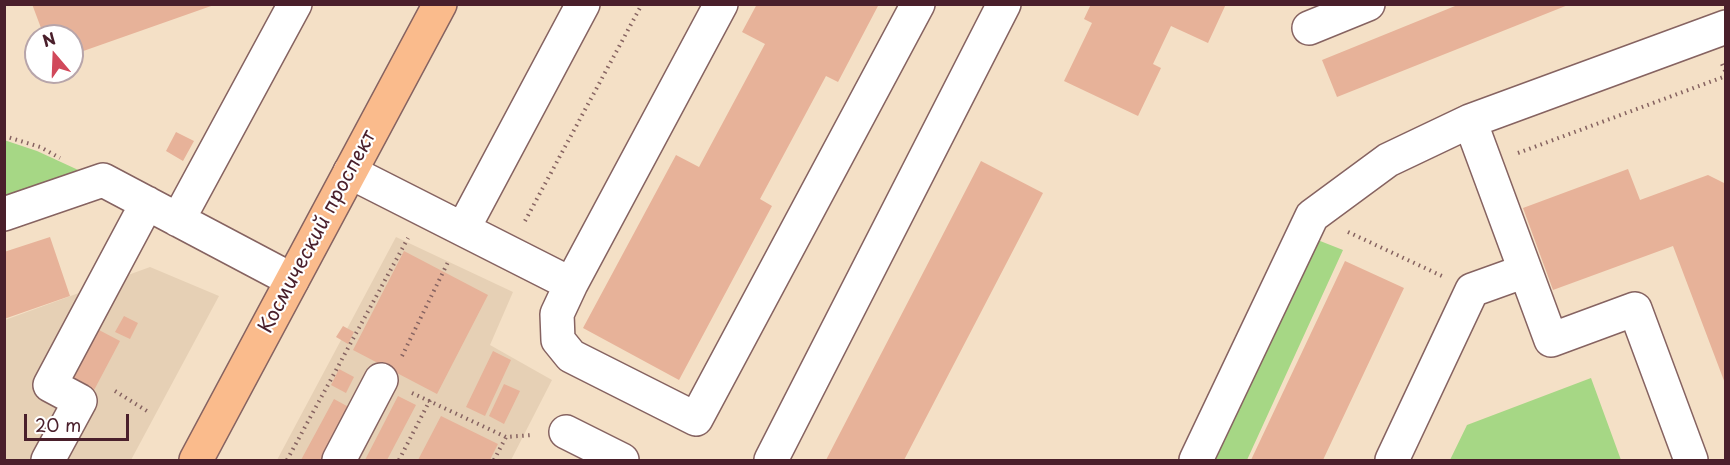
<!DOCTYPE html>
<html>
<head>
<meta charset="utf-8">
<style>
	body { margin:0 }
	#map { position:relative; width:1730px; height:465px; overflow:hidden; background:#f4e0c6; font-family:"Playpen Sans",sans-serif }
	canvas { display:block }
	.frame { position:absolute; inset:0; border:6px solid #4a1f2b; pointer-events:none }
	.north { position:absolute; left:24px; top:24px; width:60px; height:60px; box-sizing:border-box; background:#fff; border:2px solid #b7a5aa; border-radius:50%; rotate:341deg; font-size:16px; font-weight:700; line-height:24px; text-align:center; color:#4a1f2b }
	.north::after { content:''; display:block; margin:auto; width:21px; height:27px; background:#d1495b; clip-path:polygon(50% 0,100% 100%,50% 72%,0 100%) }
	.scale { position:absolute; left:24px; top:414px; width:105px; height:27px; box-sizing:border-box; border:3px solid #4a1f2b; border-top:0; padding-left:8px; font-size:18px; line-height:21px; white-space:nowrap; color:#4a1f2b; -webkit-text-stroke:4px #fff; paint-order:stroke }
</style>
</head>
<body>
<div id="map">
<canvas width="1730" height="465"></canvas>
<div class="frame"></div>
<div class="north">N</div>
<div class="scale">20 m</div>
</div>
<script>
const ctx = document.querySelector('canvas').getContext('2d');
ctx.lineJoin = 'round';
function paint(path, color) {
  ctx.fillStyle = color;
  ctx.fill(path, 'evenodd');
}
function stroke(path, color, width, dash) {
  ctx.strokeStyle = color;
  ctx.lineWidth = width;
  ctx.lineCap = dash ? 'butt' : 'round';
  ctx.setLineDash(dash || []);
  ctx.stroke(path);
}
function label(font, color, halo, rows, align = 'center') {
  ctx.font = font + ' "Playpen Sans",sans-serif';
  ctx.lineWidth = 4.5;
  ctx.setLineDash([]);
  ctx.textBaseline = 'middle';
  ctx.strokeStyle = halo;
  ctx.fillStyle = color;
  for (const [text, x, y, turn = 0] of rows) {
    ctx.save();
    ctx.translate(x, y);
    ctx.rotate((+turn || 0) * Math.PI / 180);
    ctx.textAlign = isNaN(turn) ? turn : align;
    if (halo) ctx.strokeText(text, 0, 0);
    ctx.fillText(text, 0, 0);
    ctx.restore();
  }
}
paint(new Path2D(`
	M 396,237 L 513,292 L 490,345 L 552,380 L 511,460 L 277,460 Z
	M 150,267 L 219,296 L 131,460 L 5,460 L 5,320 Z`), '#e6d0b5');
paint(new Path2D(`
	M 4,140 L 37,151 L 100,180 L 5,211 Z
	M 1310,237 L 1343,250 L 1247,460 L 1202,460 Z
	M 1591,378 L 1621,460 L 1450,460 L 1467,425 Z`), '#a6d785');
paint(new Path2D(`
	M 32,4 L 213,4 L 214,5 L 72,55 L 72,36 L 44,36 Z
	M 757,4 L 879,4 L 838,82 L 826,76 L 760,199 L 772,206 L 679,380 L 583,328 L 676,155 L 699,167 L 765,44 L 742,32 Z
	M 1091,4 L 1226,4 L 1208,43 L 1171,26 L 1153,64 L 1161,68 L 1138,116 L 1064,81 L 1092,23 L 1084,19 Z
	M 1460,4 L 1568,5 L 1337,97 L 1322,60 Z
	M 176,132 L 194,141 L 183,161 L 166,151 Z
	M 981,161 L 1043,193 L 904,460 L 826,460 Z
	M 1628,169 L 1640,200 L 1708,175 L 1726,184 L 1726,386 L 1673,246 L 1553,290 L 1523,208 Z
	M 50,237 L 70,296 L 4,319 L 4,252 Z
	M 404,251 L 488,295 L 437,394 L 353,350 Z
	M 1345,261 L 1404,288 L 1323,460 L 1251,460 Z
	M 124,316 L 138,323 L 130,339 L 115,332 Z
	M 343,326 L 354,332 L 348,344 L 336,337 Z
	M 99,330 L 120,341 L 92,394 L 71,383 Z
	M 493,351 L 511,360 L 485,416 L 466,407 Z
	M 339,369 L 354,377 L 346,393 L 331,385 Z
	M 504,384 L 520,391 L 504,424 L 489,416 Z
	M 398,396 L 416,405 L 387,460 L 365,460 Z
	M 334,399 L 356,411 L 329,460 L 301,460 Z
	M 441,416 L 498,444 L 490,460 L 418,460 Z`), '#e7b299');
const minor = new Path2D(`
	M 1309,28 L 1368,4
	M 1470,121 L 1551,340 L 1635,309 L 1691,460
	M 350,172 L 571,284 L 557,314 L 558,340 L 571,356 L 696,419 L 918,4
	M 4,214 L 103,180 L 292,280
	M 178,220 L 295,4
	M 463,229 L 583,4
	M 571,284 L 721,4
	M 566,432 L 622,460
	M 48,460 L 80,401 L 50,385 L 147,203
	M 339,460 L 381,380
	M 771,460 L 1004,4
	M 1196,460 L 1312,216 L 1388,160 L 1470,121 L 1726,27
	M 1392,460 L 1472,290 L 1525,271`);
const major = new Path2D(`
	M 196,460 L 440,4`);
stroke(minor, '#866361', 36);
stroke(major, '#866361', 36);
stroke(new Path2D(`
	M 1722,64 L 1726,73
	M 4,136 L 40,147 L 60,158
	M 1518,153 L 1726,76
	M 525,221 L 642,4
	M 1348,232 L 1442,276
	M 402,356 L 449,260
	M 115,391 L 147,411
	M 412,393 L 506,437 L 532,435
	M 287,460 L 408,238
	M 399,460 L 430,400
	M 494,460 L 506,437`), '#866361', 4, [1.5, 4.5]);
stroke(minor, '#fff', 33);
stroke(major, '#fabb8c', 33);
label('20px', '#4a1f2b', '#fff', [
	["Космический проспект",318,232,-62]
]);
</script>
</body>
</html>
